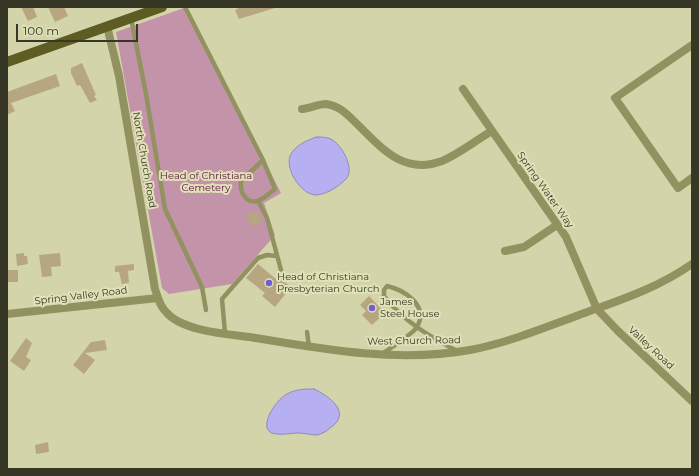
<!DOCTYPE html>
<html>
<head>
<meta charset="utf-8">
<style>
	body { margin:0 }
	#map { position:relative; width:699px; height:476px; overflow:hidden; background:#d3d4aa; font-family:Montserrat,sans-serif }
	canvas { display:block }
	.frame { position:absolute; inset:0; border:8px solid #373726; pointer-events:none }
	.scale { position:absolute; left:16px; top:24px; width:122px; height:18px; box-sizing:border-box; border:2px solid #373726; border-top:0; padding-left:5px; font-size:12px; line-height:14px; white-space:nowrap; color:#373726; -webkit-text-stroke:3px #e0e1b7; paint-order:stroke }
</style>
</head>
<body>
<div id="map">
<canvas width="699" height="476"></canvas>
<div class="frame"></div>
<div class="scale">100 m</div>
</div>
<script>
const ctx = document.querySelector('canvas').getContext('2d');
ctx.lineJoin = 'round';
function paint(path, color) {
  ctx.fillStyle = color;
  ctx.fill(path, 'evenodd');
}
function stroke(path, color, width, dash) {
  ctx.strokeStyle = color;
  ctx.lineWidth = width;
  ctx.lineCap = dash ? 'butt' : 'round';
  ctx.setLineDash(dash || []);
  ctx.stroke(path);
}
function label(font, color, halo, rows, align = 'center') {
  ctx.font = font + ' Montserrat,sans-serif';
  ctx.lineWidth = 4;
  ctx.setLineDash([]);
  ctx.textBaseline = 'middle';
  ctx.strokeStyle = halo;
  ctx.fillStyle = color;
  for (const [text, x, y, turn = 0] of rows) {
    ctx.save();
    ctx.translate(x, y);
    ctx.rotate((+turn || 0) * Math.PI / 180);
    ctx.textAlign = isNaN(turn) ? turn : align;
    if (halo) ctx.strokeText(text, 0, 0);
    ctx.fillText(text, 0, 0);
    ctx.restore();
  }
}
paint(new Path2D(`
	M 187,7 L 281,193 L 264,203 L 275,235 L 232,284 L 169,294 L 162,288 L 116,32 Z`), '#c393aa');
const water = new Path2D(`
	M 317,137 C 323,137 329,137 334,141 C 343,148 355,169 346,179 C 338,187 329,193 317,195 C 302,196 285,170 290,156 C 295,145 307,140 317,137 Z
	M 314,389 C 329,396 353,413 330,428 C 327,431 322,434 317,435 C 311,435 304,433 298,433 C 291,433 284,435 277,434 C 254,433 275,400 287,394 C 296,389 305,389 314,389 Z`);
paint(water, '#b6aff2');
stroke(water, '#908bb5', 1);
paint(new Path2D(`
	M 21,7 L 33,7 L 37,17 L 28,21 Z
	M 48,7 L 64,7 L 68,16 L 55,22 Z
	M 237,7 L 275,7 L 275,8 L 239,19 L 235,10 L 238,9 Z
	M 82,63 L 96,95 L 94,96 L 97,100 L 90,103 L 80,85 L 77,86 L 71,73 L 71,68 Z
	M 56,74 L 60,86 L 11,103 L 15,111 L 7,115 L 7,92 Z
	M 255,211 L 263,219 L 255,227 L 245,217 L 250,212 L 252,214 Z
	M 24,253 L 24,256 L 27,256 L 28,264 L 17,266 L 16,254 Z
	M 60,253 L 61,266 L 51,267 L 52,276 L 42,277 L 39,255 Z
	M 134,264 L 134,270 L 128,271 L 129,283 L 122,284 L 119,272 L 115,272 L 115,266 Z
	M 258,264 L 276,279 L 278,277 L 291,287 L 275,307 L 262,296 L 265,293 L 246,278 Z
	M 7,270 L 18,270 L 18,282 L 7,282 Z
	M 369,296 L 385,313 L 372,325 L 362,315 L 366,311 L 360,305 Z
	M 26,338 L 32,343 L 26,357 L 31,360 L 24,371 L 10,361 Z
	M 105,340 L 107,350 L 85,353 L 95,360 L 84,374 L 73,365 L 91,342 Z
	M 48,442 L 49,452 L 36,454 L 35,445 Z`), '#b7a780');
stroke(new Path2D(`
	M 185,7 L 263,160 L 275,189 C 265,197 252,210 243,194 C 241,190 240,186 241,181 L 263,160
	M 131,18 L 146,94 L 165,209 L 202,287 L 206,310
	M 258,201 L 267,218 L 281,270
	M 307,332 L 309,347
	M 225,333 L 222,299 L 258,258 L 267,255 L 277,256
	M 382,354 C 389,349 414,333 417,327 C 429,306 405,290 387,286 L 384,290 L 384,296 C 403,321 429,336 457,351`), '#929260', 4.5);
stroke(new Path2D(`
	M 107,26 L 119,76 L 155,289 C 158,298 160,307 167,313 C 183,331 227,334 250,337 C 321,349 397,363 470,350 C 507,343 544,328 579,315 C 620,300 656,289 692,264
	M 692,45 L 615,98 L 678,188 L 692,178
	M 463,89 L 566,237 L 597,309 L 618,331 L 692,401
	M 302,109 C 310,108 319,104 326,104 C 339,106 346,113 354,121 C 380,146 402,176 442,161 C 459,154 476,140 492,131
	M 505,251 L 524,247 L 557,225
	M 7,314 L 158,298`), '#929260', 8);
stroke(new Path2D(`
	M 7,62 L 162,7`), '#5d5c22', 10);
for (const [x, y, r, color] of [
	[269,283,4,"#745cd6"],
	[372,308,4,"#745cd6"]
]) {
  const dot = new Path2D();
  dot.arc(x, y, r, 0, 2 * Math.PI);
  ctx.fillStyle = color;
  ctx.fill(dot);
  stroke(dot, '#e0e1b7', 1.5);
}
label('10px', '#373726', '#e0e1b7', [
	["North Church Road",144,160,80],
	["Spring Water Way",545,190,55],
	["Spring Valley Road",81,296,-7],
	["West Church Road",414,341,-1],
	["Valley Road",651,348,43]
]);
label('10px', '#5f0d40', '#e0e1b7', [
	["Head of Christiana",206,176],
	["Cemetery",206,188]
]);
label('10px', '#373726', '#e0e1b7', [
	["Head of Christiana",277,277],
	["Presbyterian Church",277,289],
	["James",380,302],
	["Steel House",380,314]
], 'left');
</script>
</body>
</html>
